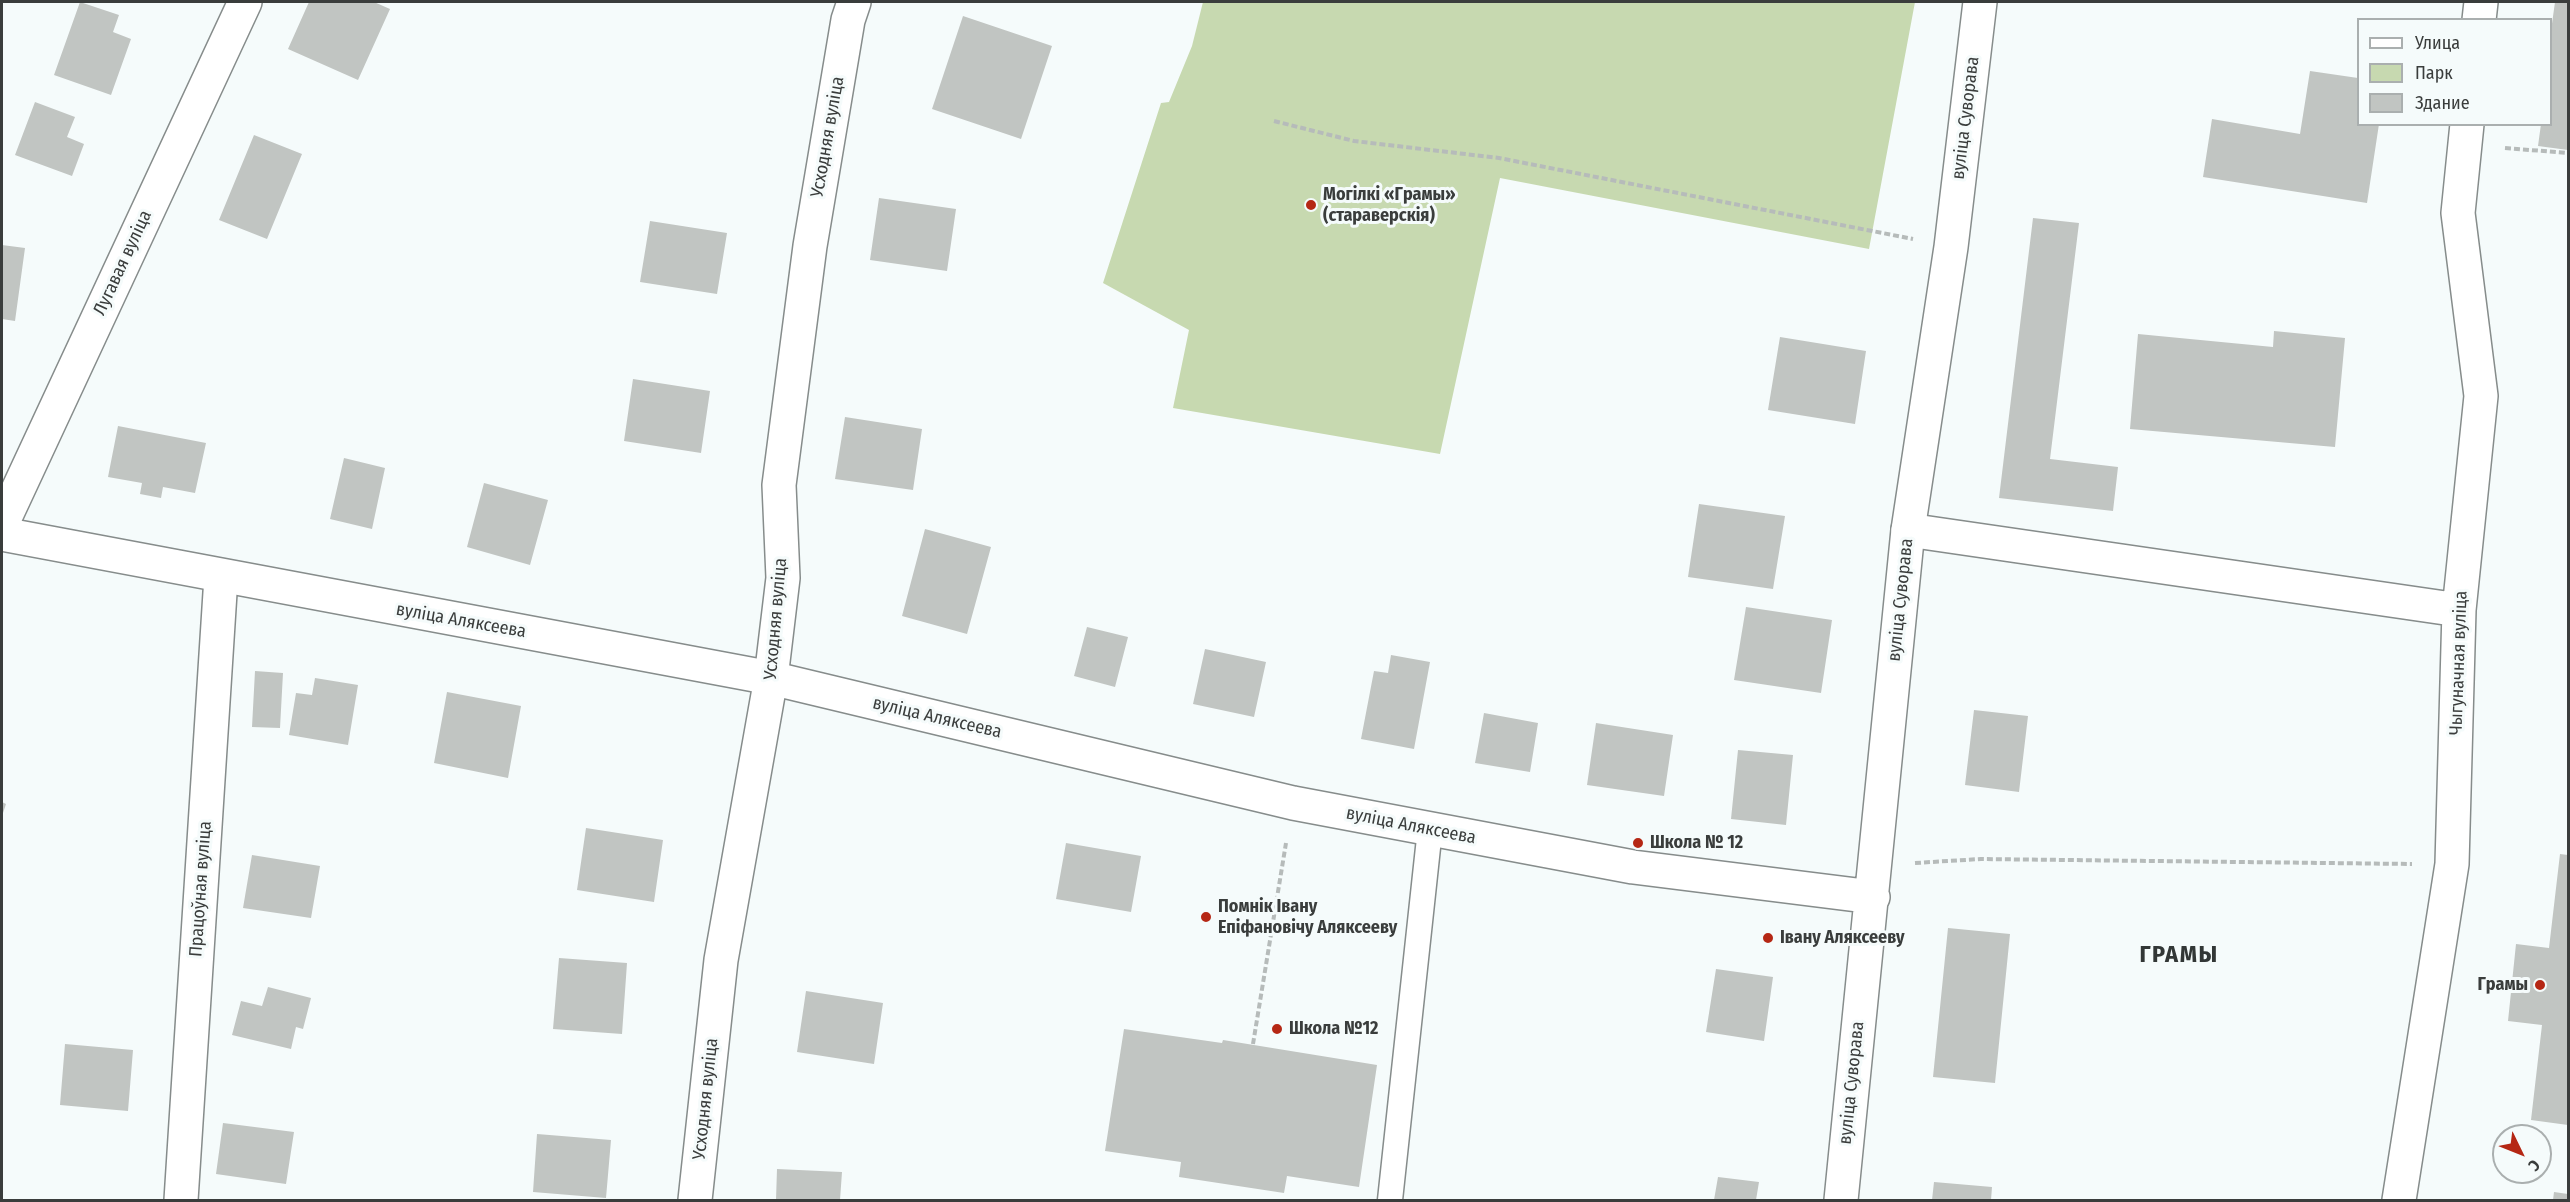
<!DOCTYPE html>
<html>
<head>
<meta charset="utf-8">
<style>
	body { margin:0 }
	#map { position:relative; width:2570px; height:1202px; overflow:hidden; background:#f5fbfb; font-family:"Fira Sans Condensed",sans-serif }
	canvas { display:block }
	.frame { position:absolute; inset:0; border:3px solid #3a3d3c; pointer-events:none }
	.legend { position:absolute; left:2357px; top:18px; width:195px; height:108px; box-sizing:border-box; background:#f5fbfb; border:2px solid #aaafaf; margin:0; padding:8px 10px; list-style:none; font-size:18px; color:#3a3d3c }
	.legend li { display:flex; align-items:center; gap:12px; height:30px }
	.legend b { width:30px; border:2px solid #aaafaf }
	.north { position:absolute; left:2492px; top:1124px; width:60px; height:60px; box-sizing:border-box; background:#f5fbfb; border:2px solid #aaafaf; border-radius:50%; rotate:133deg; font-size:16px; font-weight:700; line-height:24px; text-align:center; color:#3a3d3c }
	.north::after { content:''; display:block; margin:auto; width:21px; height:27px; background:#b52714; clip-path:polygon(50% 0,100% 100%,50% 72%,0 100%) }
</style>
</head>
<body>
<div id="map">
<canvas width="2570" height="1202"></canvas>
<div class="frame"></div>
<ul class="legend">
<li><b style="height:8px;background:#fff"></b>Улица</li>
<li><b style="height:16px;background:#c7d9b0"></b>Парк</li>
<li><b style="height:16px;background:#c1c5c2"></b>Здание</li>
</ul>
<div class="north">С</div>
</div>
<script>
const ctx = document.querySelector('canvas').getContext('2d');
ctx.lineJoin = 'round';
function paint(path, color) {
  ctx.fillStyle = color;
  ctx.fill(path, 'evenodd');
}
function stroke(path, color, width, dash) {
  ctx.strokeStyle = color;
  ctx.lineWidth = width;
  ctx.lineCap = dash ? 'butt' : 'round';
  ctx.setLineDash(dash || []);
  ctx.stroke(path);
}
function label(font, color, halo, rows, align = 'center') {
  ctx.font = font + ' "Fira Sans Condensed",sans-serif';
  ctx.lineWidth = 6;
  ctx.setLineDash([]);
  ctx.textBaseline = 'middle';
  ctx.strokeStyle = halo;
  ctx.fillStyle = color;
  for (const [text, x, y, turn = 0] of rows) {
    ctx.save();
    ctx.translate(x, y);
    ctx.rotate((+turn || 0) * Math.PI / 180);
    ctx.textAlign = isNaN(turn) ? turn : align;
    if (halo) ctx.strokeText(text, 0, 0);
    ctx.fillText(text, 0, 0);
    ctx.restore();
  }
}
paint(new Path2D(`
	M 1203,2 L 1915,2 L 1869,249 L 1500,178 L 1440,454 L 1173,408 L 1189,330 L 1103,283 L 1161,103 L 1169,102 L 1192,46 Z`), '#c7d9b0');
paint(new Path2D(`
	M 80,2 L 119,15 L 113,32 L 131,39 L 111,95 L 54,75 Z
	M 309,2 L 374,2 L 390,9 L 358,80 L 288,49 Z
	M 2555,2 L 2568,2 L 2568,150 L 2538,146 L 2541,124 L 2550,124 L 2550,38 Z
	M 963,16 L 1052,46 L 1021,139 L 932,109 Z
	M 2310,71 L 2358,78 L 2358,124 L 2379,124 L 2367,203 L 2203,177 L 2212,119 L 2300,134 Z
	M 35,102 L 75,117 L 67,137 L 84,144 L 72,176 L 15,155 Z
	M 254,135 L 302,154 L 267,239 L 219,220 Z
	M 879,198 L 956,209 L 947,271 L 870,260 Z
	M 2033,218 L 2079,223 L 2050,459 L 2118,467 L 2113,511 L 1999,498 Z
	M 650,221 L 727,233 L 717,294 L 640,282 Z
	M 2,245 L 25,248 L 15,321 L 2,319 Z
	M 2274,331 L 2345,338 L 2335,447 L 2130,429 L 2138,334 L 2273,347 Z
	M 1780,337 L 1866,351 L 1855,424 L 1768,410 Z
	M 633,379 L 710,391 L 701,453 L 624,441 Z
	M 845,417 L 922,429 L 913,490 L 835,479 Z
	M 118,426 L 206,443 L 195,493 L 163,487 L 161,498 L 140,494 L 142,483 L 108,477 Z
	M 344,458 L 385,468 L 372,529 L 330,519 Z
	M 484,483 L 548,500 L 530,565 L 467,547 Z
	M 1699,504 L 1785,516 L 1773,589 L 1688,577 Z
	M 925,529 L 991,547 L 967,634 L 902,616 Z
	M 1746,607 L 1832,620 L 1821,693 L 1734,680 Z
	M 1087,627 L 1128,637 L 1115,687 L 1074,676 Z
	M 1205,649 L 1266,662 L 1254,717 L 1193,704 Z
	M 1391,655 L 1430,662 L 1414,749 L 1361,739 L 1374,671 L 1388,673 Z
	M 255,671 L 283,673 L 280,728 L 252,727 Z
	M 315,678 L 358,685 L 348,745 L 289,735 L 296,693 L 312,695 Z
	M 447,692 L 521,706 L 508,778 L 434,763 Z
	M 1974,710 L 2028,716 L 2019,792 L 1965,785 Z
	M 1484,713 L 1538,723 L 1530,772 L 1475,763 Z
	M 1596,723 L 1673,735 L 1664,796 L 1587,785 Z
	M 1738,750 L 1793,755 L 1786,825 L 1731,819 Z
	M 2,802 L 6,804 L 2,816 Z
	M 586,828 L 663,840 L 654,902 L 577,890 Z
	M 1066,843 L 1141,856 L 1131,912 L 1056,899 Z
	M 2560,854 L 2568,855 L 2568,1125 L 2531,1120 L 2542,1025 L 2508,1021 L 2516,944 L 2549,948 Z
	M 252,855 L 320,866 L 311,918 L 243,908 Z
	M 1948,928 L 2010,934 L 1995,1083 L 1933,1077 Z
	M 559,958 L 627,963 L 622,1034 L 553,1029 Z
	M 1716,969 L 1773,977 L 1764,1041 L 1706,1032 Z
	M 268,987 L 311,998 L 303,1029 L 296,1027 L 291,1049 L 232,1035 L 241,1001 L 262,1006 Z
	M 806,991 L 883,1003 L 874,1064 L 797,1052 Z
	M 1124,1029 L 1222,1043 L 1223,1040 L 1377,1065 L 1359,1187 L 1287,1176 L 1284,1193 L 1179,1177 L 1181,1162 L 1105,1151 Z
	M 65,1044 L 133,1050 L 128,1111 L 60,1105 Z
	M 223,1123 L 294,1132 L 286,1184 L 216,1174 Z
	M 537,1134 L 611,1140 L 606,1198 L 533,1192 Z
	M 777,1169 L 842,1172 L 840,1200 L 776,1200 Z
	M 1718,1177 L 1759,1182 L 1756,1200 L 1714,1200 Z
	M 1934,1182 L 1992,1187 L 1991,1200 L 1932,1200 Z
	M 2554,1192 L 2568,1194 L 2568,1200 L 2553,1200 Z`), '#c1c5c2');
const lane = new Path2D(`
	M 1390,1200 L 1430,829`);
const street = new Path2D(`
	M 2479,20 L 2481,2
	M 2,524 L 245,2
	M 1908,530 L 2459,610
	M 181,1200 L 221,577
	M 695,1200 L 721,960 L 771,678 L 783,578 L 779,485 L 810,246 L 848,20 L 854,2
	M 2399,1200 L 2452,864 L 2459,610 L 2481,396 L 2458,213 L 2467,124`);
const secondary = new Path2D(`
	M 2,534 L 771,678 L 1293,803 L 1633,867 L 1873,897
	M 1841,1200 L 1908,530 L 1951,247 L 1980,2`);
stroke(lane, '#868c8b', 27);
stroke(street, '#868c8b', 36);
stroke(secondary, '#868c8b', 36);
stroke(new Path2D(`
	M 1274,121 L 1354,141 L 1499,158 L 1913,239
	M 2505,148 L 2568,153
	M 1915,863 L 1981,859 L 2412,864
	M 1253,1044 L 1286,843`), '#b6bbba', 4, [6, 3]);
stroke(lane, '#fff', 24);
stroke(street, '#fff', 33);
stroke(secondary, '#fff', 33);
for (const [x, y, r, color] of [
	[1311,205,6,"#b52714"],
	[1638,843,6,"#b52714"],
	[1206,917,6,"#b52714"],
	[1768,938,6,"#b52714"],
	[2540,985,6,"#b52714"],
	[1277,1029,6,"#b52714"]
]) {
  const dot = new Path2D();
  dot.arc(x, y, r, 0, 2 * Math.PI);
  ctx.fillStyle = color;
  ctx.fill(dot);
  stroke(dot, '#f5fbfb', 2);
}
label('18px', '#3a3d3c', '#f5fbfb', [
	["вуліца Суворава",1966,118,-83],
	["Усходняя вуліца",828,137,-80],
	["Лугавая вуліца",123,263,-65],
	["вуліца Суворава",1901,600,-84],
	["Усходняя вуліца",776,619,-85],
	["вуліца Аляксеева",461,621,10],
	["Чыгуначная вуліца",2459,663,-88],
	["вуліца Аляксеева",937,718,13],
	["вуліца Аляксеева",1411,826,11],
	["Працоўная вуліца",201,889,-86],
	["вуліца Суворава",1852,1083,-84],
	["Усходняя вуліца",706,1099,-84]
]);
label('bold 18px', '#3a3d3c', '#f5fbfb', [
	["Могілкі «Грамы»",1323,195],
	["(стараверскія)",1323,216],
	["Школа № 12",1650,843],
	["Помнік Івану",1218,907],
	["Епіфановічу Аляксееву",1218,928],
	["Івану Аляксееву",1780,938],
	["Грамы",2528,985,"right"],
	["Школа №12",1289,1029]
], 'left');
ctx.letterSpacing = '1.5px';
label('bold 24px', '#323736', '#f5fbfb', [
	["ГРАМЫ",2179,955]
]);
ctx.letterSpacing = '0px';
</script>
</body>
</html>
